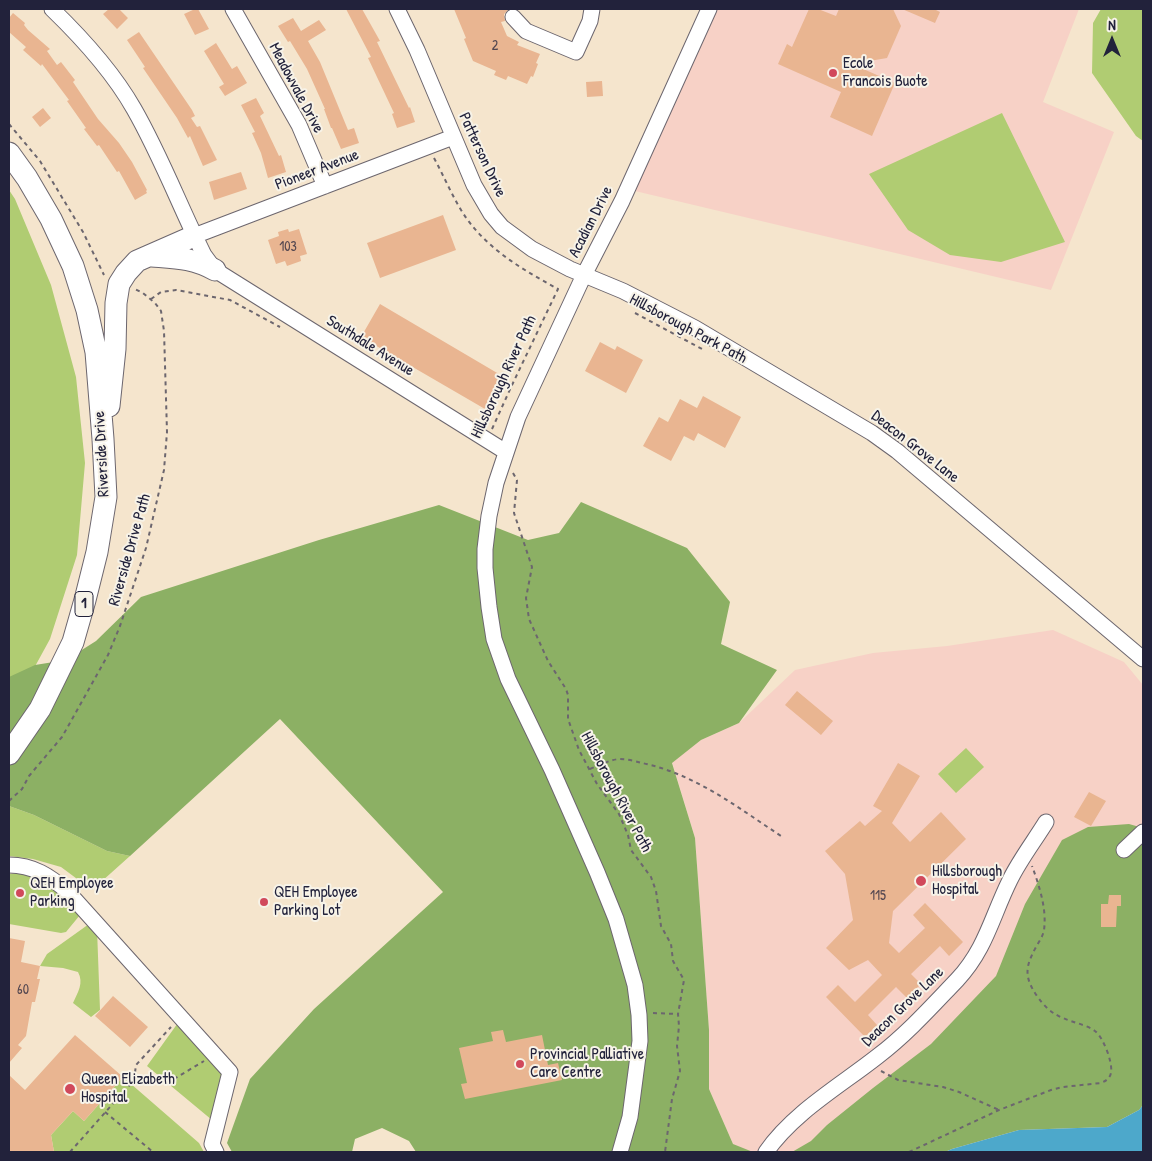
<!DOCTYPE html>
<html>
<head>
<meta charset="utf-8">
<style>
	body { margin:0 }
	#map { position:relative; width:1152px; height:1161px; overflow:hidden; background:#f5e5cd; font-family:"Patrick Hand",sans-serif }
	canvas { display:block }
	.frame { position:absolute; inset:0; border:10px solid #22223b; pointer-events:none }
	.north { position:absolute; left:1087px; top:15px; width:50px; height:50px; -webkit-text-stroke:4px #f7f3e8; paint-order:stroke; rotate:0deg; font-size:14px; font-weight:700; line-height:20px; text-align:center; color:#22223b }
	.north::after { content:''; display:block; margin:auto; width:18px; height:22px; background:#22223b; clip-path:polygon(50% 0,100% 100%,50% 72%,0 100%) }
</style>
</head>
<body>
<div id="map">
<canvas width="1152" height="1161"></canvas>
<div class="frame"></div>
<div class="north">N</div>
</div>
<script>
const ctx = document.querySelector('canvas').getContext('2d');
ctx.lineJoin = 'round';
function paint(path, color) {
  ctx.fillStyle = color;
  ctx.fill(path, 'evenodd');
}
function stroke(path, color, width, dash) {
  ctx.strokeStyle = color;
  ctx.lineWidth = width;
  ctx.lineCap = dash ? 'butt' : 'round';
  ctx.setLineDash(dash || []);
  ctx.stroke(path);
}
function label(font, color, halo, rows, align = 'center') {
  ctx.font = font + ' "Patrick Hand",sans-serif';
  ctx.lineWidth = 4;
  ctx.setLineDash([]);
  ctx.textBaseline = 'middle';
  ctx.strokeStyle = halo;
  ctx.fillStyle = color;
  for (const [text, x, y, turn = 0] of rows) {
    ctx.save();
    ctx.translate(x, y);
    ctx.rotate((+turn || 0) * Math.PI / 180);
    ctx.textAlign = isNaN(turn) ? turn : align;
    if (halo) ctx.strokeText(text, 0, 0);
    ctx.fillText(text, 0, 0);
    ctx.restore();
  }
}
paint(new Path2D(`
	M 716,9 L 1079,9 L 1043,102 L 1114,132 L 1051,290 L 635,191 Z
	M 1053,630 L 1124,662 L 1143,685 L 1143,1081 L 941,1152 L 742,1152 L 733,1144 L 709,1089 L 709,1030 L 695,838 L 672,762 L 701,740 L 739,723 L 795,670 L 873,653 L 947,646 Z`), '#f7d1c6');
paint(new Path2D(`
	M 1101,9 L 1143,9 L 1143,141 L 1136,136 L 1092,73 L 1093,23 Z
	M 1002,113 L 1065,242 L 1001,262 L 950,255 L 908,230 L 869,174 Z
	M 9,190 L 15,199 L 51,285 L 76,377 L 85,463 L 77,555 L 50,639 L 9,714 Z
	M 966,748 L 984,767 L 956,793 L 938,774 Z
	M 9,806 L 34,815 L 107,851 L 130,856 L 92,890 L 61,867 L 33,859 L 9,856 Z
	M 22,873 C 51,884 61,891 80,915 L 66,932 L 61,933 L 9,924 L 9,874 Z
	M 89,924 L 97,929 L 100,1010 L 91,1017 L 73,1003 C 78,992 84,983 78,972 L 63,968 L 40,966 L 47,954 Z
	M 180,1020 L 225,1071 L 212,1120 L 147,1066 Z
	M 123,1077 L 199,1143 L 204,1152 L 54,1152 L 51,1135 L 73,1111 L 84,1121 Z`), '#b0cc72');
paint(new Path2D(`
	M 581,502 L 687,548 L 730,602 L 721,644 L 777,670 L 739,723 L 701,740 L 672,763 L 695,838 L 709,1030 L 709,1089 L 733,1144 L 753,1152 L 416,1152 L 409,1141 L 382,1128 L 355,1139 L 352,1152 L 232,1152 L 227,1143 L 250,1079 L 314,1009 L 443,892 L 280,719 L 130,856 L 107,851 L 34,815 L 9,806 L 9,677 L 35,665 L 66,660 L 96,641 L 141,597 L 319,540 L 439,505 L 528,540 L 559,533 Z
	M 1129,824 L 1143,828 L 1143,1105 L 1139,1110 L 1107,1127 L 1019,1130 L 952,1149 L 945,1152 L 792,1152 L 811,1141 L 827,1125 L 873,1088 L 931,1044 L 996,976 L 1025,904 L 1062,840 L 1088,827 Z`), '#8cb064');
paint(new Path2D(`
	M 1143,1105 L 1143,1152 L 945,1152 L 952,1149 L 1019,1130 L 1107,1127 L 1139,1110 Z`), '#4da8cb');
paint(new Path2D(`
	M 109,9 L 119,9 L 128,18 L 117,29 L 103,14 Z
	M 195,9 L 198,9 L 209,29 L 195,35 L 184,14 Z
	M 346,9 L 362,9 L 380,41 L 377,42 L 409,108 L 410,107 L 415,122 L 397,128 L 392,114 L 394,113 L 368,58 L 371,57 Z
	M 454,9 L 509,9 L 504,14 L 505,21 L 501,22 L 507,36 L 519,42 L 517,45 L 540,54 L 536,63 L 538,64 L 533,77 L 531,76 L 527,84 L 508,76 L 506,80 L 494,75 L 496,71 L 473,61 L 464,39 L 466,38 Z
	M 809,9 L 818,9 L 836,16 L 839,9 L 893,9 L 901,26 L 887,58 L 852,64 L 895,83 L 872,136 L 830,117 L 841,92 L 778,64 L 787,44 L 792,47 Z
	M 902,9 L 934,9 L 940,12 L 935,23 Z
	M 13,13 L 25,23 L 24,25 L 28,30 L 50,49 L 47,51 L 57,65 L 61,62 L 75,80 L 73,82 L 98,119 L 119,143 L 132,162 L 147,190 L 146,191 L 147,193 L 135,200 L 119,171 L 117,172 L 99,145 L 97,146 L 84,129 L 86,128 L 67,101 L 69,100 L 42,64 L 41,66 L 23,50 L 26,47 L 9,32 L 9,18 Z
	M 293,18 L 301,31 L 319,20 L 326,30 L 308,41 L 320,62 L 348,130 L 354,128 L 359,143 L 341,149 L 332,128 L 331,128 L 324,109 L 325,109 L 307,69 L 290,41 L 288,42 L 278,26 Z
	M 139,32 L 192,110 L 195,116 L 191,118 L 197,127 L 200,126 L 217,160 L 203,166 L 190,136 L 188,138 L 177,118 L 143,68 L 145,67 L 127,40 Z
	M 216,43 L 232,69 L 237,66 L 247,83 L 225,96 L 219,87 L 224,84 L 204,51 Z
	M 602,81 L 603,96 L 587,97 L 586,82 Z
	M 256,98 L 264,113 L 260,116 L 279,156 L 281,155 L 286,172 L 268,178 L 261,153 L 252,133 L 255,132 L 241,105 Z
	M 43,108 L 51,118 L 40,127 L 32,117 Z
	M 241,172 L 247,189 L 214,200 L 209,182 Z
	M 443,215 L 456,250 L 380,278 L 367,243 Z
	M 288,229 L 289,232 L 299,229 L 307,254 L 300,256 L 301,261 L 287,266 L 285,261 L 276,264 L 268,240 L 279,236 L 278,232 Z
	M 380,304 L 504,377 L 485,409 L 361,337 Z
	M 600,342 L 615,350 L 617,346 L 643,360 L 626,393 L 585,371 Z
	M 703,396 L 741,417 L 725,448 L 698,433 L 694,441 L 684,436 L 671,461 L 643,446 L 659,417 L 668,422 L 680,399 L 697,408 Z
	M 797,691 L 833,721 L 821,735 L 785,705 Z
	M 898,763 L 920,776 L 892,823 L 910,842 L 941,812 L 966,839 L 893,911 L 889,943 L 899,953 L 925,928 L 913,915 L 925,903 L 963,942 L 949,956 L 940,946 L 911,974 L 921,984 L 907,998 L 896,987 L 868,1015 L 877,1025 L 865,1037 L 826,997 L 838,985 L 855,1002 L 882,975 L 868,960 L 849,970 L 826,948 L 853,920 L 845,874 L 825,851 L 860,821 L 865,826 L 882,811 L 873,806 Z
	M 1089,792 L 1106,801 L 1091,826 L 1074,817 Z
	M 1109,895 L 1121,895 L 1121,906 L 1117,906 L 1116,927 L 1101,927 L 1101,904 L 1108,904 Z
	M 9,938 L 25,941 L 21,962 L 40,966 L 37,979 L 40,979 L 35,1002 L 32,1002 L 26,1036 L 18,1045 L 22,1048 L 9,1063 Z
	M 113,996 L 148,1027 L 130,1047 L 95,1016 Z
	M 503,1030 L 506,1042 L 542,1035 L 548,1065 L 558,1063 L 562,1080 L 465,1099 L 461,1084 L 467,1083 L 459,1048 L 493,1041 L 491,1032 Z
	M 75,1035 L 123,1077 L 84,1121 L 73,1111 L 51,1135 L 54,1152 L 9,1152 L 9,1075 L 25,1090 Z`), '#e9b591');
const minor = new Path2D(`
	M 52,9 C 82,38 113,72 134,109 C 161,156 180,207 204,255 L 215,270 L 506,452
	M 233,9 L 299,125 L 325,186
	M 397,9 L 417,50 L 474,185 L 491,214 L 502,227 L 532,249 L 570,269 L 623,291 L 695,328 L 872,433 L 897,451 L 1143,659
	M 513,17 L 526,31 L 576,52 L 590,21 L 592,9
	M 194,236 L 453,137
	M 1124,850 L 1143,832
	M 9,865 C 33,865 50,876 68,892 L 230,1072 L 212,1144 L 216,1152
	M 620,1152 L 630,1117 L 640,1041 L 639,1015 L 635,985 L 616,919 L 597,872 L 552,770 L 508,679 L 494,639 L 489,607 L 485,568 L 485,549 L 489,516 L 496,483 L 518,417 L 584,275 L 622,201 L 709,9
	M 766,1152 C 794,1112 840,1086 878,1056 C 907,1034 932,1006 957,980 C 986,949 992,916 1010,880 C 1019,861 1035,840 1046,822`);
const highway = new Path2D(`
	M 9,153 L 27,178 L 51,219 L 73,266 L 87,310 L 96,352 L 103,439 L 106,497 L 97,552 L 85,600 L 73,642 L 40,709 L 9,754
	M 152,256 C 177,258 193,258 215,270
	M 109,406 L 115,349 L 116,303 L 119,284 L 126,273 L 137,261 L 194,236`);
stroke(minor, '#6c666e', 17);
stroke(highway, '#6c666e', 23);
stroke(new Path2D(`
	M 9,124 L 40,161 L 83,232 L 104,275
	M 434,158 C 445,178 454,201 467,219 C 490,251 525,271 558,289 L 512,385 L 492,429
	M 151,299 L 161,292 L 176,290 L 230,300 L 280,327
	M 635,313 L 702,349
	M 513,473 L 517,480 L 514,513 L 532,567 L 526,598 L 529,619 L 548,661 L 566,689 L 568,695 L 568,719 L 579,750 L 597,784 L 619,814 L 628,835 L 631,850 L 651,877 L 656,891 L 661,926 L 671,944 L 673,961 L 684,980 L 678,1014 L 679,1026 L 677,1046 L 680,1071 L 672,1099 L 665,1152
	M 590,769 C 600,765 609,760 619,759 C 627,759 635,761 642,763 C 695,774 737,807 781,836
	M 9,801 L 22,789 L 29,776 L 62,737 L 108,655 L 120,626 L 146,548 L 164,470 L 167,432 L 164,331 L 161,311 L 155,303 L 143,293 L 135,289
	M 653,1013 L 678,1014
	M 881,1071 L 898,1080 L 943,1087 L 959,1092 L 999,1110
	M 134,1080 L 174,1079 L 204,1061
	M 105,1112 L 153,1152
	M 70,1152 L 134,1080 L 136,1065 L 171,1027
	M 909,1152 L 999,1110 L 1051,1090 L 1063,1087 L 1101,1083 C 1106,1081 1110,1078 1111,1073 C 1113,1062 1103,1037 1095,1031 C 1090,1027 1083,1025 1077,1023 C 1058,1017 1049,1013 1037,996 C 1024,977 1025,967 1036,947 C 1039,942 1043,936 1044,930 C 1047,909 1039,885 1032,866`), '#6c666e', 2, [4, 4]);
stroke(minor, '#fff', 15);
stroke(highway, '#fff', 21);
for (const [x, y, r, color] of [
	[833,73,5,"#d1495b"],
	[921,881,6,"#d1495b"],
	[20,893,5,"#d1495b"],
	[264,902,5,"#d1495b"],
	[520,1064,5,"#d1495b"],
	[70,1089,6,"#d1495b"]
]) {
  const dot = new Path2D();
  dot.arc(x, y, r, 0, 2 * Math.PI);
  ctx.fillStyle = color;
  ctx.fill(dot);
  stroke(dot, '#f7f3e8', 2);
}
label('14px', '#544750', null, [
	["2",495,46],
	["103",288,247],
	["115",878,896],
	["60",23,990]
]);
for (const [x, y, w] of [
	[84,604,18]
]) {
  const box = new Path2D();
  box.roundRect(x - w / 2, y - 12.5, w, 25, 4);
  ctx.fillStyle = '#f7f3e8';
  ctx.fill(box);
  stroke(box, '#22223b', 1);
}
label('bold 15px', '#22223b', null, [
	["1",84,604]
]);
label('16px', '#22223b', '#f7f3e8', [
	["Ecole",843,64],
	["Francois Buote",843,82],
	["Hillsborough",932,872],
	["Hospital",932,890],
	["QEH Employee",30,884],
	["Parking",30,902],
	["QEH Employee",274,893],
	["Parking Lot",274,911],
	["Provincial Palliative",530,1055],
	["Care Centre",530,1073],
	["Queen Elizabeth",81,1080],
	["Hospital",81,1098]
], 'left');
label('16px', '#22223b', '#f7f3e8', [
	["Meadowvale Drive",296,88,62],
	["Patterson Drive",482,155,65],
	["Pioneer Avenue",317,170,-21],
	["Acadian Drive",591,222,-63],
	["Hillsborough Park Path",688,329,28],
	["Southdale Avenue",370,346,32],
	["Hillsborough River Path",504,377,-65],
	["Deacon Grove Lane",915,447,38],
	["Riverside Drive",102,454,-93],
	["Riverside Drive Path",130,550,-74],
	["Hillsborough River Path",616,792,62],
	["Deacon Grove Lane",903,1007,-44]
]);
</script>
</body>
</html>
